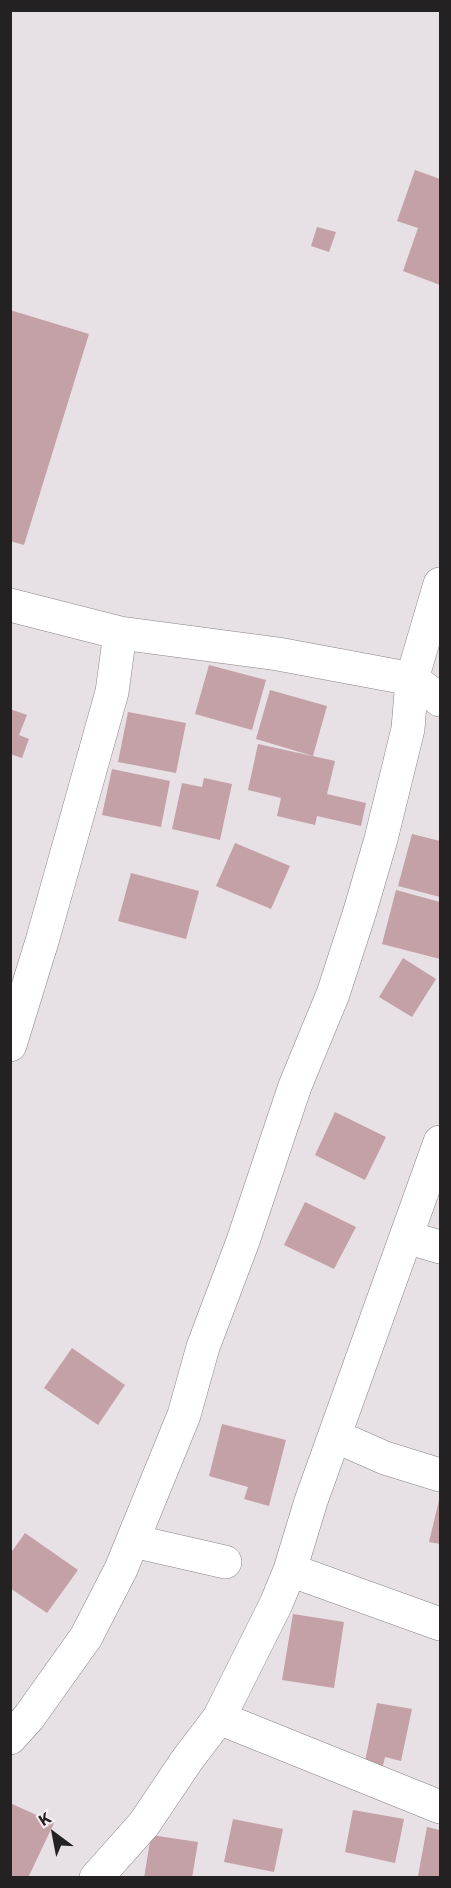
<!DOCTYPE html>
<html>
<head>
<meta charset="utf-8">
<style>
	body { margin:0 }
	#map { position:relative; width:451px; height:1888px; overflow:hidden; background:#e7e0e4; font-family:"IBM Plex Sans",sans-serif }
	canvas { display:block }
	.frame { position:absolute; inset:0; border:12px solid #242123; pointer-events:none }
	.north { position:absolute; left:24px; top:1804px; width:60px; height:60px; -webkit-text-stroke:4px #f4edf1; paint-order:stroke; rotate:328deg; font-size:16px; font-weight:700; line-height:24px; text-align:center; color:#242123 }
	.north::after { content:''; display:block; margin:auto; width:21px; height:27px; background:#242123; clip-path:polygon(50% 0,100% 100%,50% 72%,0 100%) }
</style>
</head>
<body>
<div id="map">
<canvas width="451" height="1888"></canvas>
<div class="frame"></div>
<div class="north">K</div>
</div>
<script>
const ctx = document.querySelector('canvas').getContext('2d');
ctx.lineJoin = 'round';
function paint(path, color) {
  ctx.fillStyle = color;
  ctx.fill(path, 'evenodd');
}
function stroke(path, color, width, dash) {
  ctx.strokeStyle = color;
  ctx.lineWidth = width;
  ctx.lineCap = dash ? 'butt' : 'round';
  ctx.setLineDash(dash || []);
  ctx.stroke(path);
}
paint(new Path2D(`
	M 415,170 L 440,179 L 440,285 L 403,271 L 418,228 L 397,221 Z
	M 317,227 L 336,232 L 329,252 L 311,246 Z
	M 10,310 L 89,334 L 24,545 L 10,541 Z
	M 209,665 L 266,680 L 252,730 L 195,714 Z
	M 270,690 L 327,706 L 313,756 L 256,739 Z
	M 10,709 L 27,715 L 19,735 L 29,739 L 22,758 L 10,754 Z
	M 128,712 L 186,723 L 176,773 L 118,762 Z
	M 258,744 L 335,761 L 327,794 L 366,803 L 361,826 L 317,816 L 315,825 L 277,816 L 281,798 L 248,790 Z
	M 112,769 L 170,781 L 161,827 L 102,815 Z
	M 204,778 L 232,784 L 220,840 L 172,829 L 182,783 L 202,787 Z
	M 412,834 L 440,841 L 440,897 L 398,886 Z
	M 235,843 L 290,866 L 271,909 L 216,886 Z
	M 131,873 L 199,891 L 186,939 L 118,921 Z
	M 396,890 L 440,902 L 440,959 L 382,944 Z
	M 403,958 L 436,979 L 412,1017 L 379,997 Z
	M 335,1112 L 386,1137 L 365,1180 L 315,1155 Z
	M 305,1202 L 356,1227 L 334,1269 L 284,1245 Z
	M 72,1348 L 125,1385 L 98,1425 L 44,1388 Z
	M 222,1424 L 286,1440 L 269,1506 L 244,1499 L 248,1487 L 209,1476 Z
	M 440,1496 L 440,1544 L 429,1542 Z
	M 25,1533 L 78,1570 L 47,1613 L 10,1588 L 10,1554 Z
	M 293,1614 L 344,1622 L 334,1688 L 282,1680 Z
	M 377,1703 L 412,1709 L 401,1761 L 385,1757 L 381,1774 L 363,1771 Z
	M 10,1803 L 54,1823 L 28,1878 L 16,1878 L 10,1875 Z
	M 353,1810 L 404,1819 L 395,1863 L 345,1852 Z
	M 233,1819 L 283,1829 L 274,1872 L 224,1862 Z
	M 427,1827 L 440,1830 L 440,1878 L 418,1876 Z
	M 151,1835 L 198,1842 L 192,1878 L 144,1878 Z`), '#c4a1a6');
const minor = new Path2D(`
	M 10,605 L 120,633 L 278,654 L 412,679 L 440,700
	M 10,1045 L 43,938 L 112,692 L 120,633
	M 406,1237 L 440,1247
	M 335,1436 L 385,1458 L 440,1475
	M 133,1541 L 225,1562
	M 290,1570 L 440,1624
	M 219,1718 L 440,1807
	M 10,1738 L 29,1717 L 86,1637 L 121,1569 L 184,1415 L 203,1347 L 243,1241 L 295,1086 L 333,994 L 360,911 L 381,839 L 408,729 L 412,679 L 440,584
	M 96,1878 L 144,1824 L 187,1760 L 219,1718 L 276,1604 L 290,1570 L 311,1501 L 440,1142`);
stroke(minor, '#898387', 34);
stroke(minor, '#fff', 33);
</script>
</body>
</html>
